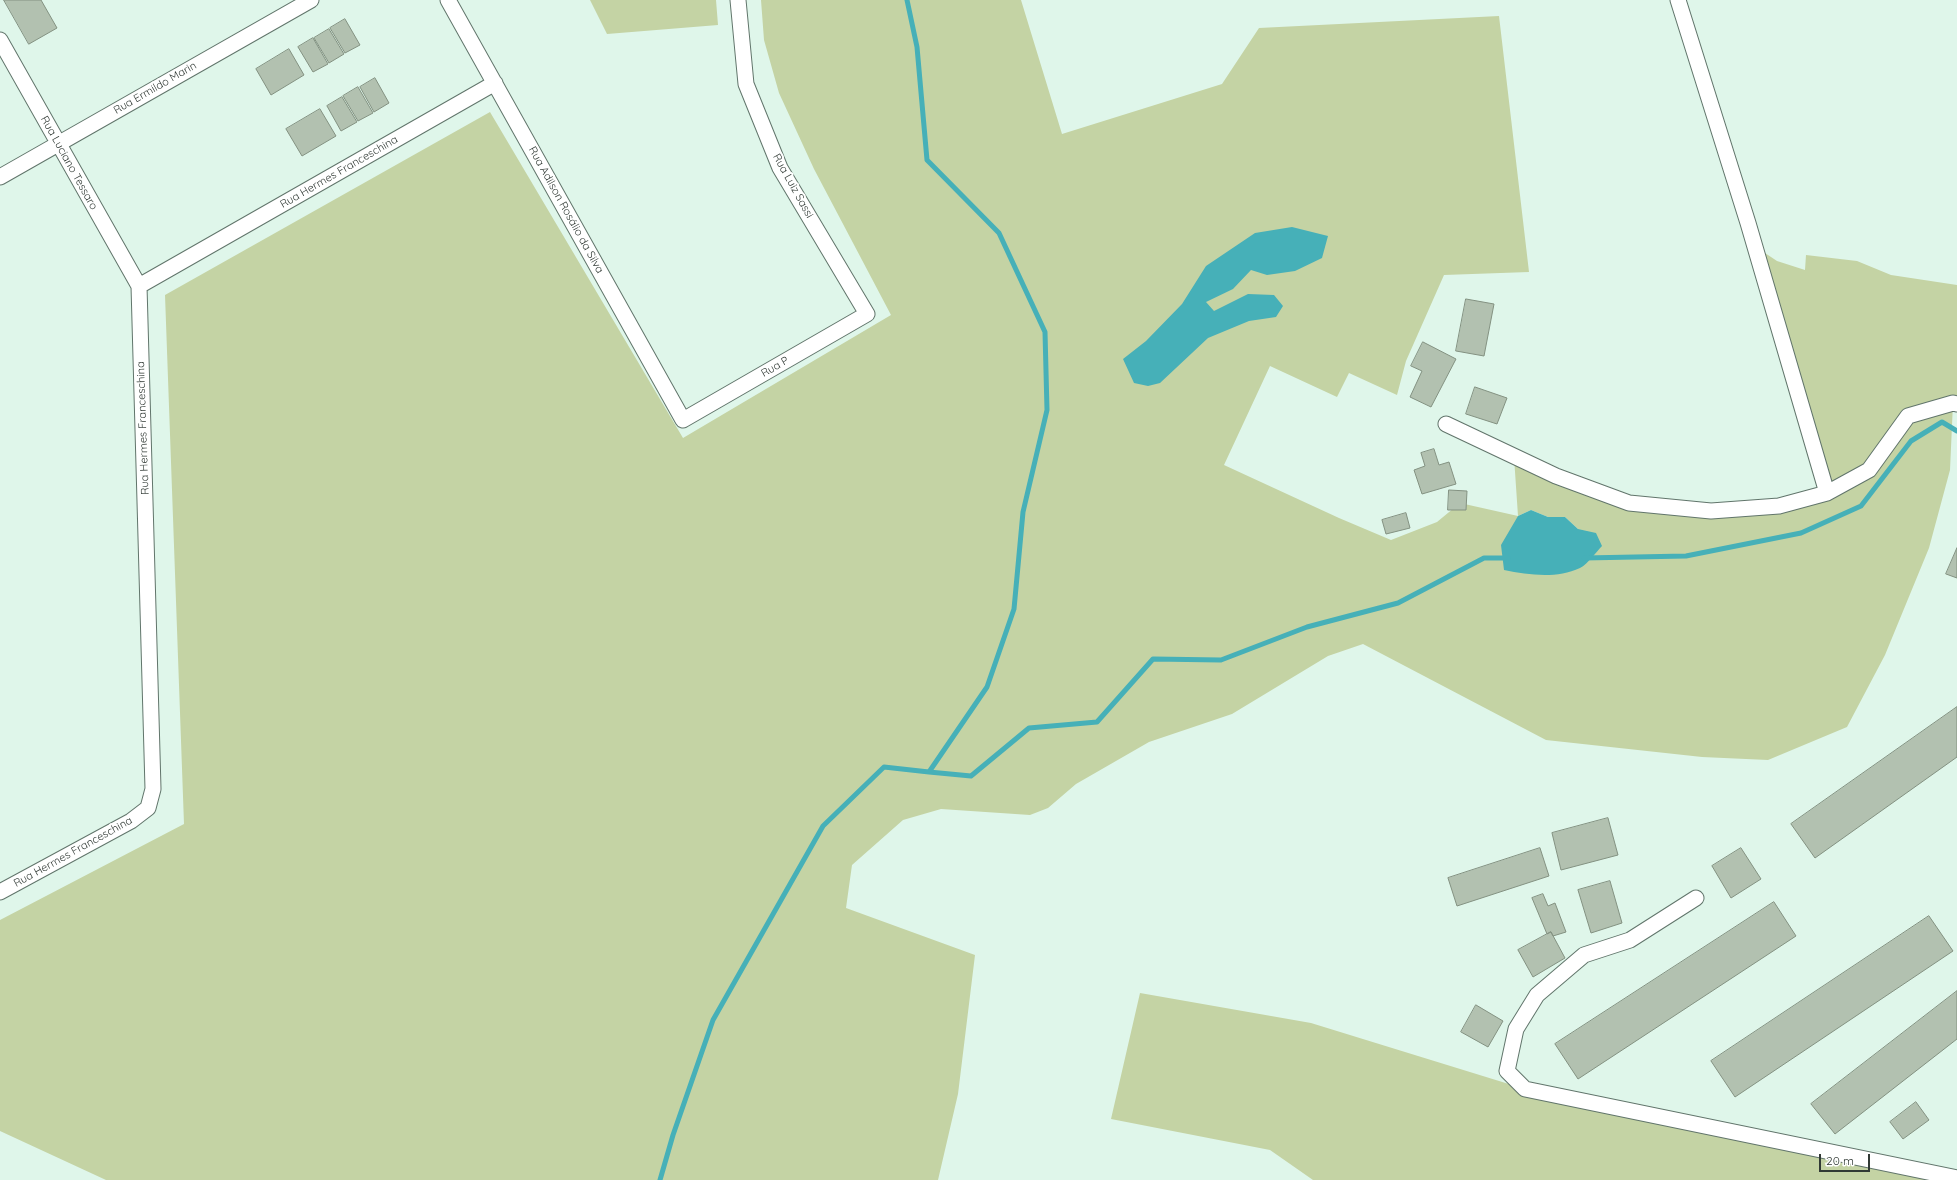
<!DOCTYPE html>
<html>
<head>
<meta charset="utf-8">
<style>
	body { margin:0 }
	#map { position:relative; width:1957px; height:1180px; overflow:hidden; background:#dff6ea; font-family:Quicksand,sans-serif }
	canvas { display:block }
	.scale { position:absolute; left:1819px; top:1154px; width:51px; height:18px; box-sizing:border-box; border:2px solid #313a35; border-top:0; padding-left:5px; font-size:12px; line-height:14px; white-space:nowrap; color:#313a35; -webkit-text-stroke:3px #fff; paint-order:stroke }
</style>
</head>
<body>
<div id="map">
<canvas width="1957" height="1180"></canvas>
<div class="scale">20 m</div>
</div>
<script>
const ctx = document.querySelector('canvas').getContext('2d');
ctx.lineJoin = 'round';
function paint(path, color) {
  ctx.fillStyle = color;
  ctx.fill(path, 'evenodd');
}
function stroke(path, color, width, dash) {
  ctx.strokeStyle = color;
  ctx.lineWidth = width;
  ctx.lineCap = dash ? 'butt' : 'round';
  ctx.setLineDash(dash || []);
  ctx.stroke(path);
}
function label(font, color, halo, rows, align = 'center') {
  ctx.font = font + ' Quicksand,sans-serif';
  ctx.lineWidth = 4;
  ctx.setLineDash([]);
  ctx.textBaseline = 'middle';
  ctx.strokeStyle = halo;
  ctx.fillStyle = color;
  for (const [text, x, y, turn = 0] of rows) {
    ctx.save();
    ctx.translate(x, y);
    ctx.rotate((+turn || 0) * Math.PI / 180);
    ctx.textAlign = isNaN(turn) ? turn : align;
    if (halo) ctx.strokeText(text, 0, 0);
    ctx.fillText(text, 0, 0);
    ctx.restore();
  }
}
paint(new Path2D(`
	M 590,0 L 716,0 L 718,25 L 607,34 Z
	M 761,0 L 1021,0 L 1062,134 L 1222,84 L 1259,28 L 1499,16 L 1529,272 L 1444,275 L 1406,361 L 1397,395 L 1349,373 L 1337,397 L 1270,366 L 1224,465 L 1339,518 L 1391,540 L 1437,522 L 1460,503 L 1518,516 L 1514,457 L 1629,503 L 1711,511 L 1827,494 L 1760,264 L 1765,253 L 1777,261 L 1805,270 L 1806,255 L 1857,261 L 1891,275 L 1957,285 L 1957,404 L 1953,403 L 1950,470 L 1929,548 L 1885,655 L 1847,727 L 1768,760 L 1702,757 L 1546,740 L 1363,644 L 1328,656 L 1232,714 L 1149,742 L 1076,784 L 1048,808 L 1030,815 L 941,809 L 903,820 L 852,865 L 846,908 L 975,955 L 958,1094 L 938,1180 L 106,1180 L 0,1131 L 0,920 L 184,824 L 165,295 L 490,112 L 683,438 L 891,315 L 814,169 L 779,93 L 764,40 ZM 1531,510 L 1548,517 L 1565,517 L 1578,529 L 1596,533 L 1518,516 Z
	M 1140,993 L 1311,1023 L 1525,1089 L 1957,1180 L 1313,1180 L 1270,1150 L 1111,1119 Z`), '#c4d3a4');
paint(new Path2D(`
	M 1292,227 L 1328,236 L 1322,258 L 1295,271 L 1267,275 L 1251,270 L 1233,289 L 1206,302 L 1214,311 L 1248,294 L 1274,295 L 1283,306 L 1276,317 L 1249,321 L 1208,338 L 1160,383 L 1148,386 L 1134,383 L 1123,359 L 1146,341 L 1182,304 L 1206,266 L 1255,233 Z
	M 1531,510 L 1548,517 L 1565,517 L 1578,529 L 1596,533 L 1602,546 C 1596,552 1588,564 1580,568 C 1556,579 1529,575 1504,570 L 1501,545 L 1518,516 Z`), '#46b0b8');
stroke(new Path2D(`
	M 1584,558 L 1686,556 L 1801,533 L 1861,506 L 1911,441 L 1942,422 L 1957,431
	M 929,772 L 971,776 L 1029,728 L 1097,722 L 1153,659 L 1221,660 L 1307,627 L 1398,603 L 1484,558 L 1508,558
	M 660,1180 L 673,1135 L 713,1020 L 823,826 L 884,767 L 929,772 L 987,687 L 1014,609 L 1023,512 L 1047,410 L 1045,332 L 999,233 L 927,160 L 917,47 L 907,0`), '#46b0b8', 5);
const building = new Path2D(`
	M 4,0 L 41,0 L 57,28 L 29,44 Z
	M 345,19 L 360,45 L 345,53 L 330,28 Z
	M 329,29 L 344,54 L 329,63 L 314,38 Z
	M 313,38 L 328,64 L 313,72 L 298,47 Z
	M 289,49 L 304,75 L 271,95 L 256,69 Z
	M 375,78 L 389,103 L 374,112 L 360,87 Z
	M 358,87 L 373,113 L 358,121 L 343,96 Z
	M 342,97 L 357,122 L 341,131 L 327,106 Z
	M 320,109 L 336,136 L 302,156 L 286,129 Z
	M 1466,299 L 1494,304 L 1484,356 L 1456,351 Z
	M 1423,342 L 1456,359 L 1431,407 L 1410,397 L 1422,371 L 1411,366 Z
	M 1475,387 L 1507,398 L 1497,424 L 1466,414 Z
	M 1434,449 L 1439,465 L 1449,462 L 1456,484 L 1422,494 L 1414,470 L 1425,466 L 1421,453 Z
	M 1449,490 L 1467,491 L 1466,510 L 1448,510 Z
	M 1406,513 L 1410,528 L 1386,534 L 1382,520 Z
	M 1957,548 L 1957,578 L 1946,574 Z
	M 1957,707 L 1957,757 L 1815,858 L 1791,824 Z
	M 1608,818 L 1618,855 L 1561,870 L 1552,833 Z
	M 1540,848 L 1549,876 L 1457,906 L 1448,878 Z
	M 1741,848 L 1761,879 L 1731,898 L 1712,866 Z
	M 1610,881 L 1622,923 L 1591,933 L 1578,890 Z
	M 1543,894 L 1548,906 L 1555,903 L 1566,932 L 1553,936 L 1551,932 L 1547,934 L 1532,898 Z
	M 1774,902 L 1796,936 L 1578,1079 L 1555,1044 Z
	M 1929,916 L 1953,951 L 1735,1097 L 1711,1061 Z
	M 1551,932 L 1565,958 L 1533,977 L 1518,950 Z
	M 1957,991 L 1957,1039 L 1835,1134 L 1811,1104 Z
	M 1476,1005 L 1503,1021 L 1488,1047 L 1461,1032 Z
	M 1916,1102 L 1929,1120 L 1903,1139 L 1890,1122 Z`);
paint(building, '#b2c1b0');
stroke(building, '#839181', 1);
const minor = new Path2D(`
	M 448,0 L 683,420 L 867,314 L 780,168 L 746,84 L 738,0
	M 1678,0 L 1748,223 L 1827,493
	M 0,40 L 139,286
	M 0,177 L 311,0
	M 1446,424 L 1556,476 L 1629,503 L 1711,511 L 1779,506 L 1827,493 L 1869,470 L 1908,416 L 1953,403 L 1957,404
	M 0,892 L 131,821 L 148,808 L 153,789 L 139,286 L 495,83
	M 1696,898 L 1630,940 L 1584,955 L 1537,995 L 1516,1029 L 1507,1071 L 1525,1089 L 1957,1178`);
stroke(minor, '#61756b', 17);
stroke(minor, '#fff', 15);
label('11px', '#313a35', '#fff', [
	["Rua Ermildo Marin",155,88,-30],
	["Rua Luciano Tessaro",69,163,61],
	["Rua Hermes Franceschina",339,172,-30],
	["Rua Luiz Sassi",793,186,61],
	["Rua Adilson Rosálio da Silva",566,210,61],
	["Rua P",775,367,-30],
	["Rua Hermes Franceschina",143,428,-92],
	["Rua Hermes Franceschina",73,852,-29]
]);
</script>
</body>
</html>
